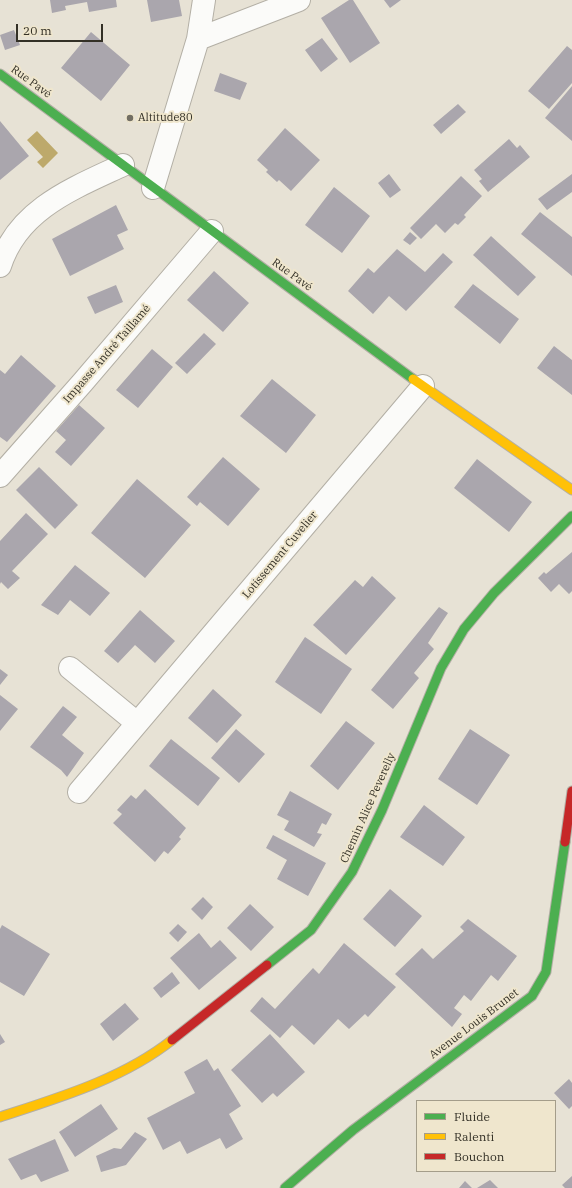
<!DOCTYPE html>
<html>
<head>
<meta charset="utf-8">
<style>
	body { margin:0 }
	#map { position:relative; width:572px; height:1188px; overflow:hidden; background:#e7e2d5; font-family:"IBM Plex Serif",serif }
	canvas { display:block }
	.legend { position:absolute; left:416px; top:1100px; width:140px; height:72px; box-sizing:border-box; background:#efe6cd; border:1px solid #a49d8a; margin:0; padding:5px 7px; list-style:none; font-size:12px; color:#333026 }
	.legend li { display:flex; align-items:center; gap:8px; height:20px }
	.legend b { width:20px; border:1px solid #a49d8a }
	.scale { position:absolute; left:16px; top:24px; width:87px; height:18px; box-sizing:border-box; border:2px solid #333026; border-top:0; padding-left:5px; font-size:12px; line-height:14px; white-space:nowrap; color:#333026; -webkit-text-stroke:3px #efe6cd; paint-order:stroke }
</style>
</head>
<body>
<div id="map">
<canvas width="572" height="1188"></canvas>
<ul class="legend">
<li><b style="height:5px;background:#4caf50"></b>Fluide</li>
<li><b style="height:5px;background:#ffc107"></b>Ralenti</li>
<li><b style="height:5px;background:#c62828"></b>Bouchon</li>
</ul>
<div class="scale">20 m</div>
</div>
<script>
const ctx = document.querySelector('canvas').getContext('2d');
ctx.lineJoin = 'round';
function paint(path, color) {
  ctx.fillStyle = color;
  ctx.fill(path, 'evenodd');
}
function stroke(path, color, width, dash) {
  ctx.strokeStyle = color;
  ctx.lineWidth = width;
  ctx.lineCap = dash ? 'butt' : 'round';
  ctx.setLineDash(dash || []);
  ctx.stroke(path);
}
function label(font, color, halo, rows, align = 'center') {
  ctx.font = font + ' "IBM Plex Serif",serif';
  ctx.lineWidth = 4;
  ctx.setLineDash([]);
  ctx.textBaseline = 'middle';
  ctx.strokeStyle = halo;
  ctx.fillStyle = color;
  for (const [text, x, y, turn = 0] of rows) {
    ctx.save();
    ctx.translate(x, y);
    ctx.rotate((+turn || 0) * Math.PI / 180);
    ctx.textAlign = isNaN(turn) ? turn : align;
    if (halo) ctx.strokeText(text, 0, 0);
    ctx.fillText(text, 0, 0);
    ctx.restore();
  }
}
paint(new Path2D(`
	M 37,131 L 58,153 L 43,168 L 37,162 L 43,157 L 27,140 Z`), '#bda96b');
paint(new Path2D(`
	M 50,0 L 116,0 L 117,7 L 89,12 L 87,2 L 65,6 L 66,10 L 52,13 Z
	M 147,0 L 179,0 L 182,16 L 151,22 Z
	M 349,0 L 353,0 L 380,43 L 350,63 L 321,18 Z
	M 384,0 L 401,0 L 390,8 Z
	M 14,30 L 20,45 L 5,50 L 0,35 Z
	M 91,32 L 130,65 L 101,101 L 61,68 Z
	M 322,38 L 338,59 L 321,72 L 305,50 Z
	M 567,46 L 572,50 L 572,83 L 549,109 L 528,91 Z
	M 220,73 L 247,83 L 240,100 L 214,91 Z
	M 572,86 L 572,141 L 545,118 Z
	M 458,104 L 466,112 L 441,134 L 433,125 Z
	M 0,121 L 29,156 L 0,180 Z
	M 285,128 L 320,160 L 291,191 L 279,180 L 277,182 L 266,172 L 268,170 L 257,160 Z
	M 509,139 L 517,148 L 520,145 L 530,157 L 488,192 L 479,181 L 482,179 L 474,170 Z
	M 389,174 L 401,190 L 390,198 L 378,183 Z
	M 572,174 L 572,192 L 547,210 L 538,199 Z
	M 461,176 L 482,196 L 464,215 L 466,217 L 458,225 L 455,223 L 445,233 L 436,224 L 421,239 L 410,228 Z
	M 334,187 L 370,216 L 342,253 L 305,225 Z
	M 116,205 L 128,230 L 117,235 L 124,249 L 70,276 L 52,239 Z
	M 540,212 L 572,237 L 572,276 L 521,234 Z
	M 410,232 L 417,238 L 410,245 L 403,240 Z
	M 491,236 L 536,277 L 518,296 L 473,255 Z
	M 397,249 L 425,272 L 443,253 L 453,262 L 406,311 L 389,296 L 373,314 L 348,291 L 368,268 L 374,273 Z
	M 214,271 L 249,303 L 223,332 L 187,300 Z
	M 473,284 L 519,319 L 500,344 L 454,307 Z
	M 116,285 L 123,302 L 95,314 L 87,297 Z
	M 204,333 L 216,344 L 187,374 L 175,363 Z
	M 554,346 L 572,360 L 572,395 L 537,368 Z
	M 152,349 L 173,367 L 138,408 L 116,390 Z
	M 21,355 L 56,386 L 7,442 L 0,437 L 0,370 L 5,374 Z
	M 272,379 L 316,415 L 286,453 L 240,416 Z
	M 79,405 L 105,428 L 71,466 L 55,452 L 66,440 L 56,431 Z
	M 223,457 L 260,489 L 228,526 L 200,502 L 197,506 L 187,497 Z
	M 477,459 L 532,502 L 509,532 L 454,488 Z
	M 39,467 L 78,505 L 55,529 L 16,490 Z
	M 137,479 L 191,525 L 145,578 L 91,533 Z
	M 26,513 L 48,534 L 12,571 L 20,578 L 8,589 L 1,582 L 0,584 L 0,541 Z
	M 572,552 L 572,591 L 569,594 L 559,584 L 551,592 L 538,578 L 544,572 L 546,574 Z
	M 75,565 L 110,593 L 90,616 L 70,600 L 58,615 L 41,605 Z
	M 372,576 L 396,598 L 346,655 L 313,625 L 355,580 L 363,587 Z
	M 439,607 L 448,613 L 428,643 L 434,649 L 414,673 L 419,678 L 393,709 L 371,690 Z
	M 140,610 L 175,641 L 155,663 L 135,645 L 118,663 L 104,651 Z
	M 305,637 L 352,669 L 321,714 L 275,682 Z
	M 0,669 L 8,675 L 0,685 Z
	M 213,689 L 242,715 L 217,743 L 188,718 Z
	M 0,695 L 18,709 L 0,731 Z
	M 63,706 L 77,717 L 62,735 L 84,753 L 67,777 L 61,770 L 30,747 Z
	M 346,721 L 375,743 L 338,790 L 310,766 Z
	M 236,729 L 265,754 L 239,783 L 211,758 Z
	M 470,729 L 510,755 L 477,805 L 438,779 Z
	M 171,739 L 220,778 L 198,806 L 149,766 Z
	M 145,789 L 186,828 L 179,837 L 181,839 L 168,854 L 164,851 L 155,862 L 113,823 L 122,814 L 117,810 L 131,795 L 136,799 Z
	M 290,791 L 332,814 L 326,825 L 322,823 L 317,833 L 322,834 L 314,847 L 284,830 L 289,821 L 277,815 Z
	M 424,805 L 465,837 L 443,866 L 400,837 Z
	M 273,835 L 326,863 L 308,896 L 277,879 L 287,860 L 266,848 Z
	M 390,889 L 422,916 L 395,947 L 363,919 Z
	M 203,897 L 213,907 L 202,920 L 191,909 Z
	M 250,904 L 274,927 L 251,951 L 227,928 Z
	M 468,919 L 517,956 L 498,981 L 491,975 L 471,1001 L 464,995 L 454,1008 L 462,1014 L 452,1027 L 395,974 L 422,948 L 433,959 L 464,931 L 460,927 Z
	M 178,924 L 187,932 L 178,942 L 169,933 Z
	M 2,925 L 50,954 L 24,996 L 0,982 L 0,929 Z
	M 199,933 L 211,948 L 220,940 L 237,958 L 199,990 L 170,958 Z
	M 344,943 L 396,987 L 368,1017 L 365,1014 L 349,1029 L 338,1019 L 314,1045 L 292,1025 L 280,1038 L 250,1011 L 262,997 L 275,1009 L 313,968 L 319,974 Z
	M 172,972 L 180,983 L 161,998 L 153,988 Z
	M 125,1003 L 139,1019 L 113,1041 L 100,1024 Z
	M 0,1034 L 5,1042 L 0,1045 Z
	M 270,1034 L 305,1072 L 277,1097 L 273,1093 L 262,1103 L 231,1070 Z
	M 207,1059 L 214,1071 L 218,1068 L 241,1106 L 229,1114 L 243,1139 L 226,1149 L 220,1138 L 187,1154 L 180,1141 L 163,1150 L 147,1118 L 195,1093 L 184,1072 Z
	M 569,1079 L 572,1083 L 572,1106 L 569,1109 L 554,1093 Z
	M 101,1104 L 118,1129 L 75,1157 L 59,1132 Z
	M 135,1132 L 147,1139 L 126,1165 L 101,1172 L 96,1156 L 114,1148 L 121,1149 Z
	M 55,1139 L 69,1171 L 41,1182 L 36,1174 L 21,1180 L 8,1159 Z
	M 572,1176 L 572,1188 L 565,1188 L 562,1185 Z
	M 490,1180 L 498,1188 L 477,1188 Z
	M 465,1181 L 472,1188 L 459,1188 Z`), '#aaa6ad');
const street = new Path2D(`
	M 198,39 L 299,0
	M 153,188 L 198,39 L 204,0
	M 0,266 C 18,209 74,188 123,165
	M 0,476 L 83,382 L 212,231
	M 70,668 L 137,723
	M 79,792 L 423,386`);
const fast = new Path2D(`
	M 0,74 L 413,379
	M 267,965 L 311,930 L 352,872 L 382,810 L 441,668 L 464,629 L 494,593 L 572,516
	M 285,1188 L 353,1130 L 532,996 L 546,972 L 565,842`);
const slow = new Path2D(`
	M 413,379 L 572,490
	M 0,1117 C 58,1098 123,1079 172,1040`);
const jam = new Path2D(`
	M 565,842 L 572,791
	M 172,1040 L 267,965`);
stroke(street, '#b3afa5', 24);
stroke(fast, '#b3afa5', 11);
stroke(slow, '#b3afa5', 11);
stroke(jam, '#b3afa5', 11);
stroke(street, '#fbfbf9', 22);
stroke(fast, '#4caf50', 9);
stroke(slow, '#ffc107', 9);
stroke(jam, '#c62828', 9);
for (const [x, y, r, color] of [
	[130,118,4,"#726e63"]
]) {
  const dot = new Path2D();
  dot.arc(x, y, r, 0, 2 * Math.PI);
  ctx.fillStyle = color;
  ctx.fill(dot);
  stroke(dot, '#efe6cd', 1.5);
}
label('11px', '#333026', '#efe6cd', [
	["Rue Pavé",31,82,36],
	["Rue Pavé",292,275,36],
	["Impasse André Taillamé",107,354,-49],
	["Lotissement Cuvelier",280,555,-50],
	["Chemin Alice Peverelly",368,808,-66],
	["Avenue Louis Brunet",474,1024,-37]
]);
label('11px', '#333026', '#efe6cd', [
	["Altitude80",138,118]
], 'left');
</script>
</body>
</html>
